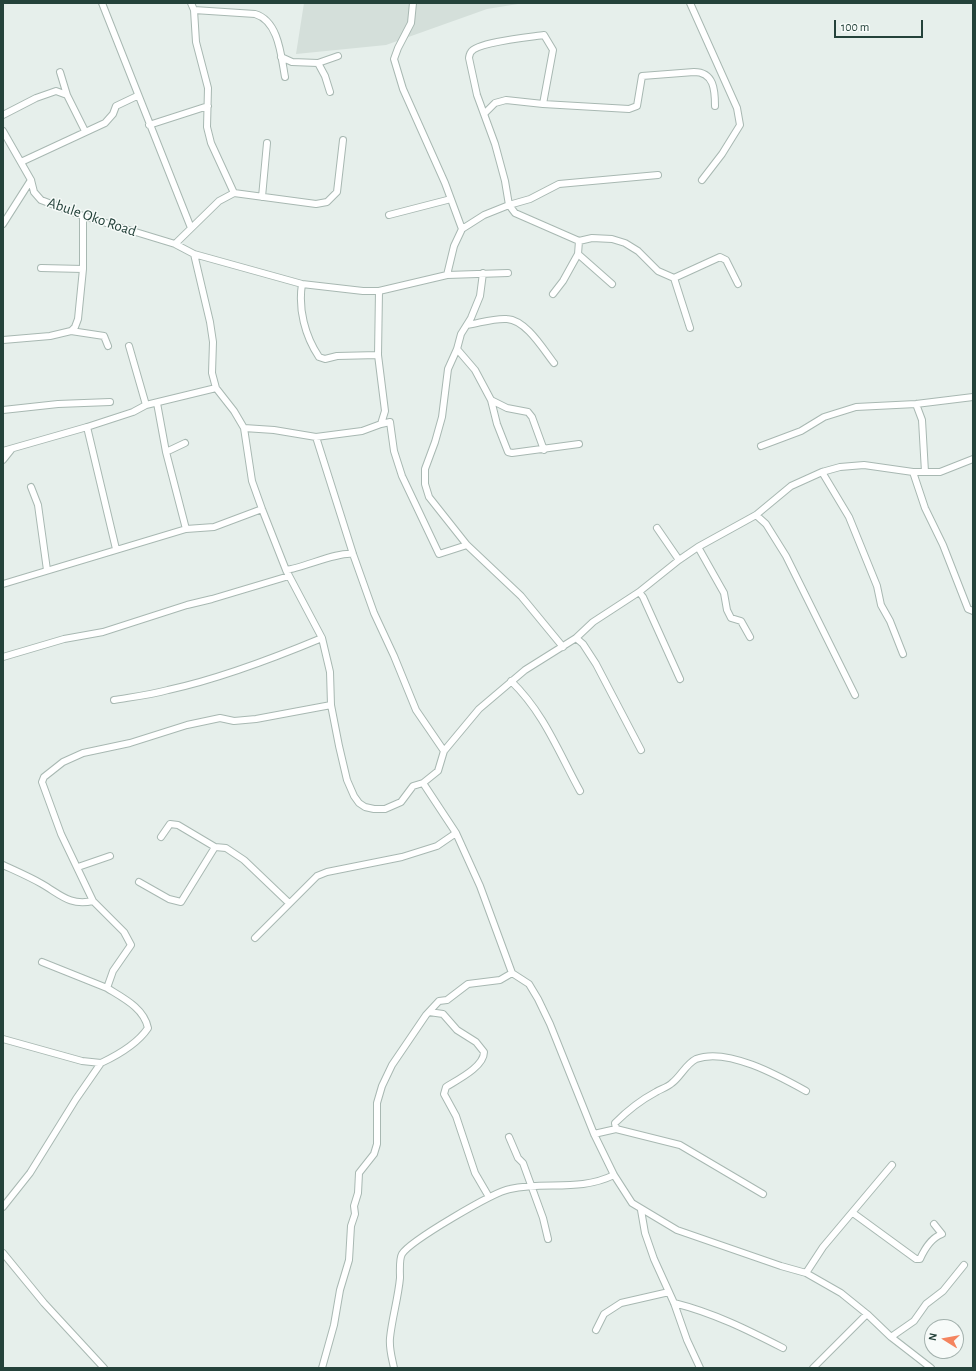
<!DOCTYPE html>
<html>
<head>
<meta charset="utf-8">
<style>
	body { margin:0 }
	#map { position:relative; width:976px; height:1371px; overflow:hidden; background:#e6efeb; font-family:"Alegreya Sans",sans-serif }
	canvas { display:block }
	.frame { position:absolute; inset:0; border:4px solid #24423a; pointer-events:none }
	.north { position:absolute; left:924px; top:1319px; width:40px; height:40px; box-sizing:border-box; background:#f7fbf9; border:1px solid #a3b1ad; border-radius:50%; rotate:281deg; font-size:11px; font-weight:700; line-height:16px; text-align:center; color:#24423a }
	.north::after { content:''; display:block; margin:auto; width:14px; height:18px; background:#f4845f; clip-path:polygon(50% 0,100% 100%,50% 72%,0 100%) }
	.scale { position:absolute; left:834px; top:20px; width:89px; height:18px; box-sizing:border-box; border:2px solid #24423a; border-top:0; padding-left:5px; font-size:12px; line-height:14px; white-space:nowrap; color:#24423a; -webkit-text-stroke:3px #f7fbf9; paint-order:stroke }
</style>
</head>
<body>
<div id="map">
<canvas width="976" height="1371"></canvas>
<div class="frame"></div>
<div class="north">N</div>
<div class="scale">100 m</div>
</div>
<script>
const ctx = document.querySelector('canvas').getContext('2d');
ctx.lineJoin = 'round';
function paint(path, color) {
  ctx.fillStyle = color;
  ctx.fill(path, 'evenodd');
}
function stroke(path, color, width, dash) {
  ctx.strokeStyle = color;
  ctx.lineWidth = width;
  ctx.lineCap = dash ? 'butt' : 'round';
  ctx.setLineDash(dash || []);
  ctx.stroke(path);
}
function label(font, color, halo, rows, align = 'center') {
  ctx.font = font + ' "Alegreya Sans",sans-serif';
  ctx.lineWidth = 3;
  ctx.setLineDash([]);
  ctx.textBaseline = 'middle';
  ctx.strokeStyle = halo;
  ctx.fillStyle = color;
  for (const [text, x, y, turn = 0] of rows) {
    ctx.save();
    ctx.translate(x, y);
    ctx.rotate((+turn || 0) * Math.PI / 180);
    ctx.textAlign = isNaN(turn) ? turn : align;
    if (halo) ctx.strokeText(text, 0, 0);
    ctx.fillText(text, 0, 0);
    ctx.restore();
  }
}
paint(new Path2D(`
	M 304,3 L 524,3 L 487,9 L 386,45 L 296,54 Z`), '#d4dfda');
const street = new Path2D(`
	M 102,3 L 191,228
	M 191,3 L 194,10 L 255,14 C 279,21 281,56 285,77
	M 413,3 L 411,23 L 398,48 L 394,59 L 403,89 L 445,183 L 462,229
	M 690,3 L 737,108 L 740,125 L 722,154 L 702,180
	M 194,10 L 196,42 L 208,88 L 207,127 L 211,143 L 234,193
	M 281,57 L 292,62 L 318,63 L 325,76 L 330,92
	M 318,63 L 338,56
	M 60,72 L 67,95
	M 543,104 L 553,50 L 544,35 C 531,37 477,42 471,52 C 470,53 469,57 469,58 L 477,95 L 495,144 L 505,181 L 509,205 L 515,213 L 579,241 L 592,238 L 612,239 L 625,243 L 638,251 L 658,271 L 674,278 L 690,328
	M 484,114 L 495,103 L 506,100 L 543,104 L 629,109 L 637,106 L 642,76 L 694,72 C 714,72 715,90 715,106
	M 3,115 L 36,98 L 56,91 L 67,95 L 85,131
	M 149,125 L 208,106
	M 3,131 L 31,180 L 34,192 L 41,200 L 83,216 L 175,244 L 194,254 L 302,284 L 363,291 L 379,291 L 447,275 L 508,273
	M 21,162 L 105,123 L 113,114 L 116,106 L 137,96
	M 262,197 L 267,143
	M 389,215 L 451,199
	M 3,224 L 31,180
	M 579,241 L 578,254 L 612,284
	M 175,244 L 219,201 L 234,193 L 316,204 L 327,202 L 337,192 L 343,140
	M 194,254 L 210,322 L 213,342 L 212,373 L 216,388 L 234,411 L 244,428 L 252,481 L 262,509 L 286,570 L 322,638 L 330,672 L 331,705 L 339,746 L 347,780 L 354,796 L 359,803 L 365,807 L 374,809 L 385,809 L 401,802 L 413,786 L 423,783 L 456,833 L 480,886 L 512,973 L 500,980 L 468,984 L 447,1000 L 439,1001 L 426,1015 L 392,1065 L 382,1086 L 377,1103 L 377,1144 L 374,1154 L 359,1173 L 358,1193 L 354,1206 L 355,1214 L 351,1226 L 349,1260 L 340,1290 L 334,1325 L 322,1368
	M 41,268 L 83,269
	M 483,273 L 480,296 L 471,318 L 461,334 L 457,349 L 448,369 L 442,417 L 435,442 L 425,469 L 425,484 L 429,497 L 467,545 L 521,596 L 563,647
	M 447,275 L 454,246 L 462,229 L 484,215 L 509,205 L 530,199 L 559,184 L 658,175
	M 674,278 L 720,257 L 726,260 L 738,284
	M 302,284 C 298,309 305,336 319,357 L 325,359 L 337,356 L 378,355
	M 553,294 L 563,281 L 578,254
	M 467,325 C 480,323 494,318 507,319 C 526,320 543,349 554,363
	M 71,331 L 75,327 L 78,319 L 83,269 L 83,216
	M 3,340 L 50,336 L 71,331 L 104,336 L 108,346
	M 129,346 L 146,405
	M 457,349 L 475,370 L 491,400 L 507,408 L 528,412 L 532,417 L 544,450
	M 491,400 L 497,424 L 508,452 L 512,453 L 579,444
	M 157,403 L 166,452 L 185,443
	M 916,404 L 922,420 L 925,472
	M 3,410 L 58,404 L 110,402
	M 381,424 L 390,422 L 394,451 L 402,476 L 439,554 L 467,545
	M 87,427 L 116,549
	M 244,428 L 274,430 L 316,437 L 362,431 L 381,424 L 385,411 L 378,355 L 379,291
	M 316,437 L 353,554 L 374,613 L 394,656 L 416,710 L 444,751
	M 761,446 L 801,431 L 824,417 L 856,407 L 916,404 L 973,397
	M 3,451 L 87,427 L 133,412 L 146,405 L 216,388
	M 166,452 L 186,529
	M 3,460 L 11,450
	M 822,472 L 849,517 L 877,586 L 881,605 L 890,621 L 903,654
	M 913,472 L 925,508 L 943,545 L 968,609 L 973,611
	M 31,487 L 38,505 L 47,570
	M 756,515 L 766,524 L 786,556 L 855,695
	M 657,528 L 679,560
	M 698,547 L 724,593 L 727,610 L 731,618 L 741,621 L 750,637
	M 286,570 C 303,568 339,551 353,554
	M 3,584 L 186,529 L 214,527 L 262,509
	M 639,592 L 643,597 L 680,679
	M 576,638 L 583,644 L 596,664 L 641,750
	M 3,657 L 64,639 L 103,632 L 187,605 L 212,599 L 289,576
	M 511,681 C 544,713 558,751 580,791
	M 114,700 C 132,697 150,695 168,690 C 219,679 274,658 322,638
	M 423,783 L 438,771 L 444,751 L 479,709 L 525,670 L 576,638 L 593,622 L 639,592 L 679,560 L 698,547 L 756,515 L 791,486 L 822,472 L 840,467 L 864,465 L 913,472 L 940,472 L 973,459
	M 161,837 L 170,824 L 178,825 L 215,847
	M 3,865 C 16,871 30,877 42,884 C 61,895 70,906 93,901
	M 78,867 L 110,856
	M 139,882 L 169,899 L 181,902 L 215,847 L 226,848 L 244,860 L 289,903
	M 255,938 L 317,876 L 327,872 L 402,857 L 437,846 L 456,833
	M 42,962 L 107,988
	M 512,973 L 529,984 L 538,999 L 550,1024 L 594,1134 L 614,1175 L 632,1203 L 677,1230 L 781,1266 L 806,1273 L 841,1293 L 867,1314 L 891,1337 L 931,1368
	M 429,1012 L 443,1014 L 457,1030 L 476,1042 L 484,1052 C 484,1067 457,1080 446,1087 L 444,1094 L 456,1116 L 475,1173 L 489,1197
	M 3,1039 L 82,1061 L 101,1063 L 76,1099 L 30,1173 L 3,1207
	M 101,1063 C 118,1055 138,1043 148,1028 C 144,1008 123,998 107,988 L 113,971 L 131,945 L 124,932 L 93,901 L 61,834 L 42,782 L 44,777 L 63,762 L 83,753 L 130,743 L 187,725 L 220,718 L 234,721 L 256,719 L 331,705
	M 616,1129 L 615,1123 C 627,1111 641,1100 656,1092 C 661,1089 668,1087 672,1083 C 681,1076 686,1064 696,1059 C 727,1047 779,1076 806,1091
	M 594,1134 L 616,1129 L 680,1145 L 763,1194
	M 509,1137 L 518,1158 L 523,1163 L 543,1218 L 548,1239
	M 641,1210 L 645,1233 L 654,1259 L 674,1303 L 687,1340 L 700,1368
	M 853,1213 L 916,1259 L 920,1259 C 925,1248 931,1238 942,1234 L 934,1224
	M 3,1253 L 44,1303 L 104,1368
	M 806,1273 L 823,1247 L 892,1165
	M 674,1303 C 714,1313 748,1330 783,1348
	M 596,1330 L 604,1314 L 621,1303 L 669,1292
	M 891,1337 L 914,1321 L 926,1304 L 943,1291 L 964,1265
	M 394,1368 C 392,1358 389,1349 390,1338 C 392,1318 398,1299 400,1278 C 400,1272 399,1259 402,1254 C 410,1241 493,1192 510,1189 C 546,1181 579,1192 614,1175
	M 813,1368 L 867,1314`);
stroke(street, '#a8b8b2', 8);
stroke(street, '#fff', 6);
label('15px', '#24423a', '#f7fbf9', [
	["Abule Oko Road",92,217,19]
]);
</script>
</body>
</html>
